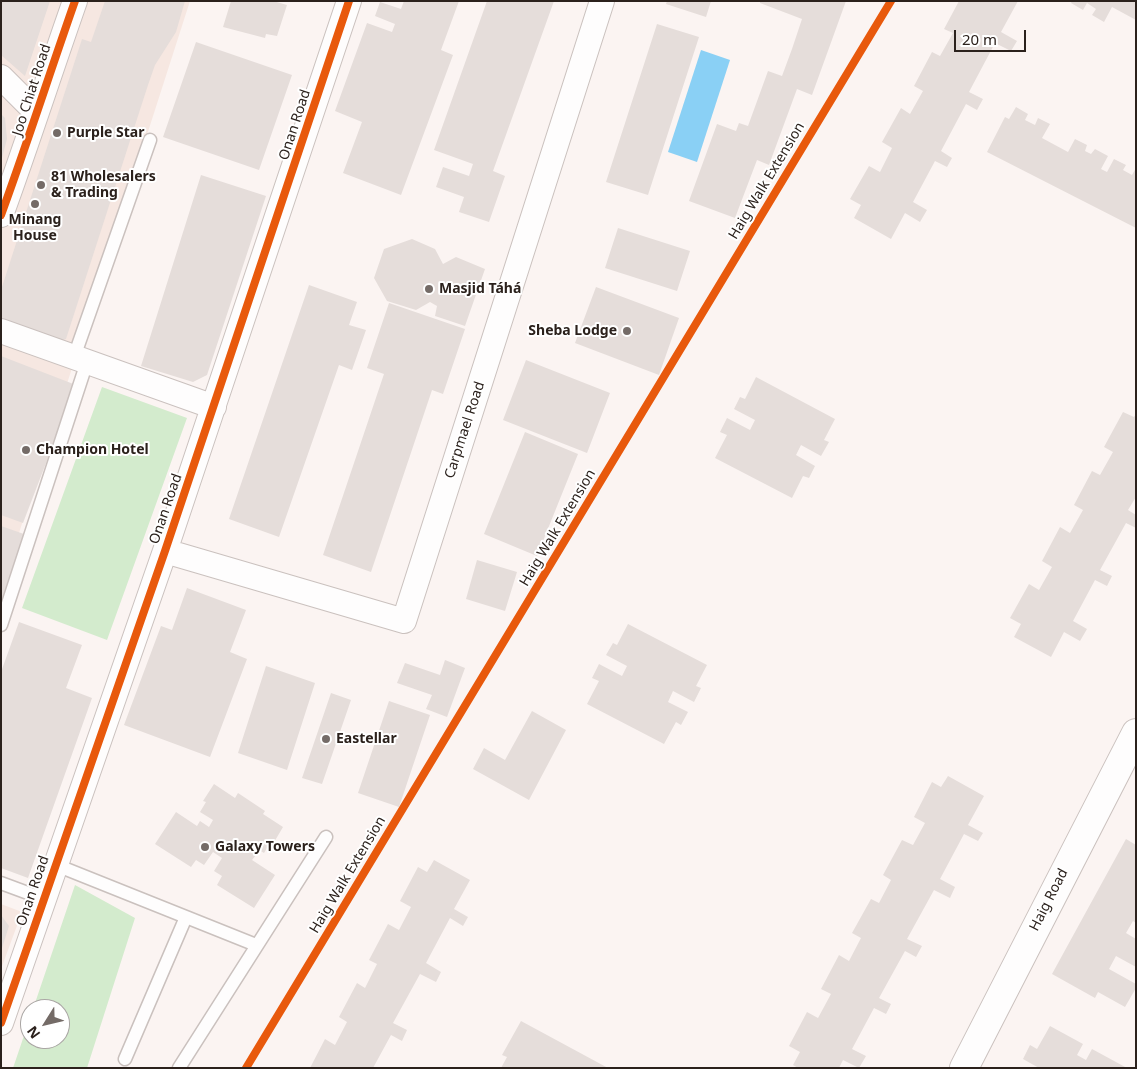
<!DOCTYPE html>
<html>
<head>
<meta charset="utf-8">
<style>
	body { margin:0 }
	#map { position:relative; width:1137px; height:1069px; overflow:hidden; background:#fbf4f2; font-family:"Noto Sans",sans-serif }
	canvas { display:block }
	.frame { position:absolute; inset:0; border:2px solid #2b211c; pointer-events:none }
	.north { position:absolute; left:20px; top:999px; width:50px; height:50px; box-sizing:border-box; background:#fff; border:1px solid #aaa6a4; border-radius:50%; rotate:234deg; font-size:14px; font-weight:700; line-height:20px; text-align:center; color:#2b211c }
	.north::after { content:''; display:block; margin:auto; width:18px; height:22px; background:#746b67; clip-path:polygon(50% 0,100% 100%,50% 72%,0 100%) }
	.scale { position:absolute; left:954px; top:30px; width:72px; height:22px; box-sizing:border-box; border:2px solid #2b211c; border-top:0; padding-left:6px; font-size:15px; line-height:18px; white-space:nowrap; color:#2b211c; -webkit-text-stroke:4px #fff; paint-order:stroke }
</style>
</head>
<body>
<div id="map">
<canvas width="1137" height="1069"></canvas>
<div class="frame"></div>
<div class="north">N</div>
<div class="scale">20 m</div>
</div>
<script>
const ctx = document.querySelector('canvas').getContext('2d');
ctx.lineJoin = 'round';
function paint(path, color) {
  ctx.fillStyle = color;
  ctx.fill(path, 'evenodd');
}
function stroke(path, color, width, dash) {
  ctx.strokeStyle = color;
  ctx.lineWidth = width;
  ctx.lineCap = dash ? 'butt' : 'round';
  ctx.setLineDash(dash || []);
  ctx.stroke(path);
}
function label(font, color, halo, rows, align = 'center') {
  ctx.font = font + ' "Noto Sans",sans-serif';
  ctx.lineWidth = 4;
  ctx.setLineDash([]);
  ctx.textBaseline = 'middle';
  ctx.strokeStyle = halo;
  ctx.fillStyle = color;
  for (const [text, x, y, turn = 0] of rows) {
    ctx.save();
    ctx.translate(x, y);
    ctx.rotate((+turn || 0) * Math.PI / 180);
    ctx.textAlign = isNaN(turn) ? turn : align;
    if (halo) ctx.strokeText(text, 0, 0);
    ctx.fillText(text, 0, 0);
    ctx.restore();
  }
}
paint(new Path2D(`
	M 1,1 L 190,1 L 1,589 Z
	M 1,904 L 22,912 L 1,969 Z`), '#f6e7e1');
paint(new Path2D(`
	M 102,387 L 187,418 L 107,640 L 22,608 Z
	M 75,885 L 135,918 L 87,1068 L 13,1068 L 30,1018 L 30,1039 L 60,1039 L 60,1009 L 33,1009 Z`), '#d3ebcd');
paint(new Path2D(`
	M 701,50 L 730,60 L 697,162 L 668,152 Z`), '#8ad0f5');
paint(new Path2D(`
	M 1,1 L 50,1 L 25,76 L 1,55 Z
	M 105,1 L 185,1 L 176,32 L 155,65 L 148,85 L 66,339 L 52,343 L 33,338 L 35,330 L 2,319 L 1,290 L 82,39 L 91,42 Z
	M 231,1 L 273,1 L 287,5 L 277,36 L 266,34 L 265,38 L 223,27 Z
	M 404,1 L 459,1 L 441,50 L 453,55 L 401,195 L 343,173 L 362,122 L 335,111 L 367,23 L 392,32 L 395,24 L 375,16 L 380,2 L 401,9 Z
	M 487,1 L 554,1 L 493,171 L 505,176 L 489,222 L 459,212 L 464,197 L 436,187 L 443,167 L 469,176 L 473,164 L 434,150 Z
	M 667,1 L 711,1 L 706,17 L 666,4 Z
	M 760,1 L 846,1 L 812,95 L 797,89 L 769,165 L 757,160 L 735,218 L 689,201 L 717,124 L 736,131 L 739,123 L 748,126 L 768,71 L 782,76 L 792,49 L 802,19 L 760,3 Z
	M 959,1 L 1018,1 L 1001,32 L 1017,41 L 1011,51 L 995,43 L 969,92 L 983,99 L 977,110 L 966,104 L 941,151 L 952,158 L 947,167 L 935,161 L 913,202 L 927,210 L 920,222 L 905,213 L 891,239 L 854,218 L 861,205 L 850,199 L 869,166 L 880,172 L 892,148 L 882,142 L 901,108 L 910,114 L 923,91 L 914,86 L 932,52 L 940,56 L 953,33 L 944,29 Z
	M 1072,1 L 1136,1 L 1136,20 L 1112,7 L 1104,22 L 1092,15 L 1096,9 L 1087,3 L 1083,10 L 1071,3 Z
	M 657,24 L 699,37 L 648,195 L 606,182 Z
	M 196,42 L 292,75 L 259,170 L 163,137 Z
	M 1016,107 L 1028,114 L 1025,120 L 1035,125 L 1038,118 L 1050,124 L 1042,138 L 1068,152 L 1075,139 L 1087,145 L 1085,151 L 1091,154 L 1095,149 L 1108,156 L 1101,169 L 1107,172 L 1114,159 L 1126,165 L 1123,170 L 1132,175 L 1136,168 L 1136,228 L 987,152 L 1005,117 L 1009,119 Z
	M 1,114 L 5,118 L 7,139 L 2,158 Z
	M 201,175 L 266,196 L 207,375 L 193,382 L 141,366 Z
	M 618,228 L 690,251 L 677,291 L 605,268 Z
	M 412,239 L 435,249 L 443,264 L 456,257 L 485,269 L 465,326 L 435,316 L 437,306 L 430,302 L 416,310 L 387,301 L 374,278 L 384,249 Z
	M 309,285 L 357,302 L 349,325 L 366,330 L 352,370 L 339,365 L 279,537 L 229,519 Z
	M 596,287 L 679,318 L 659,375 L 575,343 Z
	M 389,303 L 465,329 L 443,394 L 432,390 L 371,572 L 323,555 L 384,374 L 367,368 Z
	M 1,356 L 76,385 L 23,523 L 1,515 Z
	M 526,360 L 610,393 L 587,453 L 503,420 Z
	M 756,377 L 835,419 L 824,440 L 829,442 L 821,456 L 801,445 L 796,455 L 815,466 L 809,478 L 803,476 L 792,498 L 715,458 L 727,435 L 720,432 L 727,418 L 750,430 L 755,420 L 734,409 L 740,397 L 745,399 Z
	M 1123,412 L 1134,417 L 1136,414 L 1136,497 L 1128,510 L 1136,515 L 1136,528 L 1126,523 L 1100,570 L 1112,576 L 1107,586 L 1095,580 L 1073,621 L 1087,629 L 1080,641 L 1064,632 L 1051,657 L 1014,637 L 1021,624 L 1010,618 L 1029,584 L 1039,590 L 1052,567 L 1042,561 L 1060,527 L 1070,533 L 1083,510 L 1074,505 L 1092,471 L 1100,475 L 1113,452 L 1104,447 Z
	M 525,432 L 578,454 L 537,556 L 484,534 Z
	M 1,526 L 24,534 L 2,599 L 1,599 Z
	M 477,560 L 517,572 L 505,611 L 466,599 Z
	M 187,588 L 246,610 L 230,652 L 247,659 L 210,757 L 124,725 L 161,626 L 172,630 Z
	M 19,622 L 82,645 L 66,688 L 92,698 L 28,878 L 1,868 L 1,672 Z
	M 628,624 L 707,665 L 696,686 L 701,688 L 694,702 L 673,691 L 668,702 L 688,712 L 681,725 L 676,722 L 664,744 L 587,704 L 599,681 L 592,678 L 599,664 L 622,676 L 627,666 L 606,655 L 613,643 L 617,645 Z
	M 445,660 L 465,668 L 447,717 L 426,709 L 432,695 L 397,683 L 405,663 L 440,675 Z
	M 266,666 L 315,683 L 287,770 L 238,753 Z
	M 331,693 L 351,700 L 322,784 L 302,778 Z
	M 389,701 L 430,715 L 399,807 L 358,793 Z
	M 532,711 L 566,730 L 529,800 L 473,769 L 484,748 L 505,760 Z
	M 948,776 L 984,796 L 968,825 L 983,833 L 978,841 L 964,834 L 940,879 L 955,887 L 950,898 L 934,890 L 907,939 L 922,946 L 916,957 L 905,951 L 879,998 L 891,1004 L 886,1014 L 874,1008 L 852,1049 L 866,1056 L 859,1068 L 843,1060 L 839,1068 L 798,1068 L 793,1065 L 800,1052 L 789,1046 L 807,1012 L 818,1018 L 831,994 L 821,989 L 839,955 L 849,961 L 861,938 L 852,933 L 871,899 L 879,903 L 891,880 L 883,875 L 902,840 L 913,845 L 925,823 L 914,817 L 932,782 L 941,787 Z
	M 214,784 L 235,798 L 238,793 L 265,811 L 263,814 L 283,827 L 273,844 L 270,843 L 264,853 L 251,845 L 248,850 L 256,855 L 252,860 L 275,875 L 254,908 L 217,885 L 222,876 L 214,871 L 222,858 L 213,852 L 204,865 L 196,860 L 191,867 L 155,844 L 176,812 L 197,826 L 200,821 L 209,827 L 213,820 L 200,812 L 206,802 L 203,801 Z
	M 1126,839 L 1136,845 L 1136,923 L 1133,921 L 1126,933 L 1136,939 L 1136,967 L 1116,956 L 1109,969 L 1136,984 L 1136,988 L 1125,1007 L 1098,992 L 1095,998 L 1052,974 Z
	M 434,860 L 470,880 L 454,909 L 468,917 L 463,926 L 450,918 L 426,963 L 441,972 L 436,982 L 420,974 L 393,1023 L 407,1030 L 402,1041 L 391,1035 L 373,1068 L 310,1068 L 325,1039 L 335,1045 L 347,1022 L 339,1017 L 357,983 L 365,988 L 377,964 L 369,960 L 388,924 L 399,930 L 411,907 L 400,901 L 418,867 L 427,872 Z
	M 1,915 L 9,926 L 2,948 L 1,947 Z
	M 521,1021 L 608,1068 L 501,1068 L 507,1057 L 502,1055 Z
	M 1050,1026 L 1083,1044 L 1077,1055 L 1086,1060 L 1092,1049 L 1127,1068 L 1039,1068 L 1023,1059 L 1030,1045 L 1037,1049 Z`), '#e5ddda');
const lane = new Path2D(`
	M 74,357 L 150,140
	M 1,625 L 87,362
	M 56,865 L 256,945
	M 1,883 L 44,899
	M 125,1059 L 186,917
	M 179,1068 L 326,837`);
const street = new Path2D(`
	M 1,77 L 36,112
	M 1,215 C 27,144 50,72 75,1
	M 1,331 L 214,407
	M 165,551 L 404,621 L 602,1
	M 1,1023 L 165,551 L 349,1`);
const secondary = new Path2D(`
	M 964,1068 L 1136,733`);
stroke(lane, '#cac1be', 15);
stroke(street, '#cac1be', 26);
stroke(secondary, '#cac1be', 30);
stroke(lane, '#fefdfd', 12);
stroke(street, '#fefdfd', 24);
stroke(secondary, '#fefdfd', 28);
stroke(new Path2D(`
	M 1,215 C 27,144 50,72 75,1
	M 1,1023 L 165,551 L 349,1
	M 246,1068 L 891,1`), '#e8590c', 8);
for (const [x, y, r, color] of [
	[57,133,5,"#746b67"],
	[41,185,5,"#746b67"],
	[35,204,5,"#746b67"],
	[429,289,5,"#746b67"],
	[627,331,5,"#746b67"],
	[26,450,5,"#746b67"],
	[326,739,5,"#746b67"],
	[205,847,5,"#746b67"]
]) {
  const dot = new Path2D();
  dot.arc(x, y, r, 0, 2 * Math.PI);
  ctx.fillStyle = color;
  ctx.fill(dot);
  stroke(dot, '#fff', 2);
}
label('14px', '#2b211c', '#fff', [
	["Joo Chiat Road",32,90,-72],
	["Onan Road",295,125,-72],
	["Haig Walk Extension",767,181,-59],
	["Carpmael Road",465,430,-72],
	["Onan Road",166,509,-71],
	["Haig Walk Extension",558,528,-59],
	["Haig Walk Extension",348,875,-59],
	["Onan Road",33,891,-71],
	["Haig Road",1049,900,-63]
]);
label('bold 14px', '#2b211c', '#fff', [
	["Purple Star",67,133],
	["81 Wholesalers",51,177],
	["& Trading",51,193],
	["Minang",35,220,"center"],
	["House",35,236,"center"],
	["Masjid Táhá",439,289],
	["Sheba Lodge",617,331,"right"],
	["Champion Hotel",36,450],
	["Eastellar",336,739],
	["Galaxy Towers",215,847]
], 'left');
</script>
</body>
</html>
